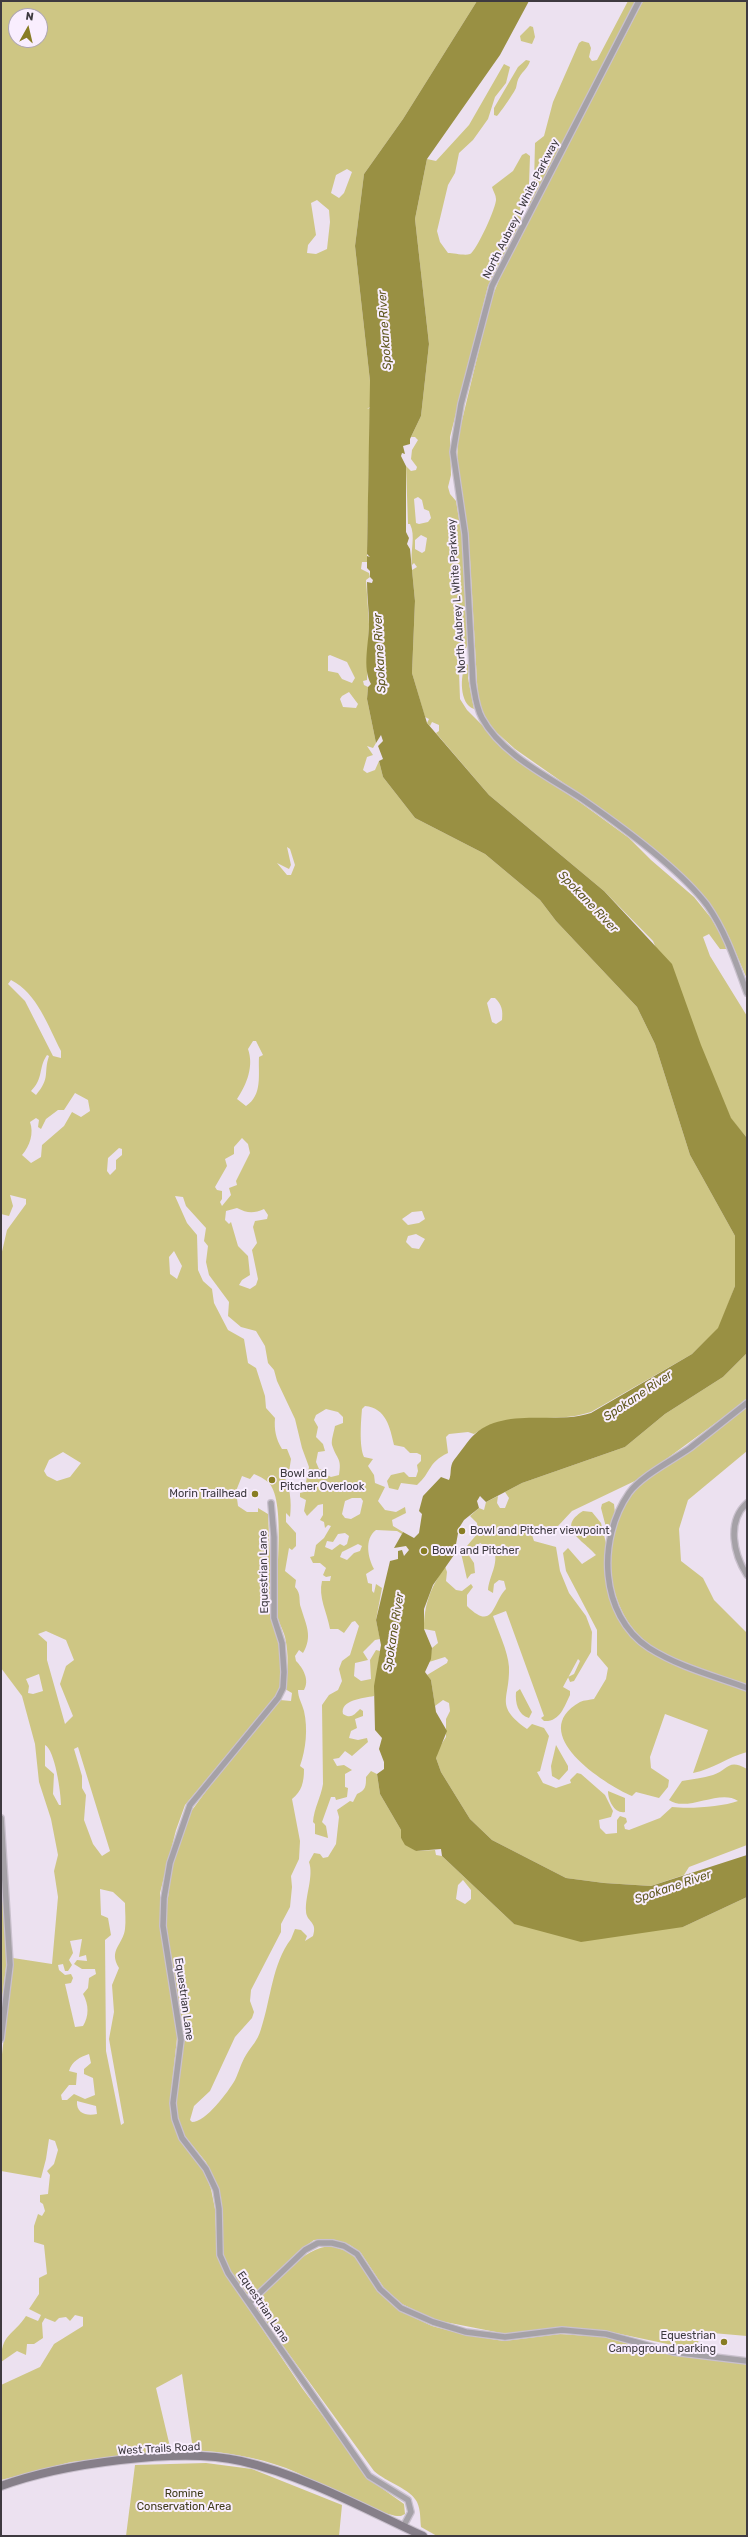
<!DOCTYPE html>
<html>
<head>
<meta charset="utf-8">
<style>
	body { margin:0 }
	#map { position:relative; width:748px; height:2537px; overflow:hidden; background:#ece1f0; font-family:Rubik,sans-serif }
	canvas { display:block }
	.frame { position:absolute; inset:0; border:2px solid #3e3a40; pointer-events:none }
	.north { position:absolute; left:8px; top:8px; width:40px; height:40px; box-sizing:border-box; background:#f9eefe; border:1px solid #aea6b2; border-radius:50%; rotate:8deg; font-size:11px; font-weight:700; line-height:16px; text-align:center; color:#3e3a40 }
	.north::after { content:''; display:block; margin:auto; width:14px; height:18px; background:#887d24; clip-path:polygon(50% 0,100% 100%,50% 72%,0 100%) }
</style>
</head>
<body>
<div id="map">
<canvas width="748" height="2537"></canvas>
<div class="frame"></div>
<div class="north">N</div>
</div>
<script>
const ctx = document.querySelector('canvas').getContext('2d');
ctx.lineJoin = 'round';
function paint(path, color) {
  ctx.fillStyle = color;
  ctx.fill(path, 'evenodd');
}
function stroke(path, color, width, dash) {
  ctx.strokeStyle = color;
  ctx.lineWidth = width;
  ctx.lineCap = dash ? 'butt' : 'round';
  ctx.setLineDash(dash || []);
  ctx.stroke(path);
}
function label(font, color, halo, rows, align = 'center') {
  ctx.font = font + ' Rubik,sans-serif';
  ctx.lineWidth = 4;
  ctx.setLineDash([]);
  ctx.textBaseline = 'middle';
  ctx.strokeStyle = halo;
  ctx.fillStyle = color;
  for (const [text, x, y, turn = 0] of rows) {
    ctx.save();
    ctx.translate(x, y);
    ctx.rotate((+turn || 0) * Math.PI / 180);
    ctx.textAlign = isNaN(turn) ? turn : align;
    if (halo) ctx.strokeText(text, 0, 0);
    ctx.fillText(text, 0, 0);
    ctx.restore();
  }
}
paint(new Path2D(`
	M 1,1 L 477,1 L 403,119 L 364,174 L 355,246 L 370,381 L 370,407 L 367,409 L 370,408 L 367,556 L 367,562 L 362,562 L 361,569 L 369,573 L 370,577 L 366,580 L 369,624 L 367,680 L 363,681 L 364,685 L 368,687 L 367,699 L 376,743 L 373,748 L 367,746 L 373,755 L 367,757 L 363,770 L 367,773 L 375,770 L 379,761 L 383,777 L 415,818 L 485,854 L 540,900 L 556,921 L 637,1007 L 655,1044 L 690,1155 L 735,1236 L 735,1286 L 719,1328 L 692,1354 L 591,1412 C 552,1425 509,1409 474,1434 L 468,1432 L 449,1434 L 446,1437 L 448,1453 C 427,1463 432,1472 417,1485 L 401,1483 L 398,1490 L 389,1488 L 387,1481 L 391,1475 L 404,1472 L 409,1477 L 416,1477 L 418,1471 L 417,1465 L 421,1461 L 421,1455 L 417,1453 L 410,1453 L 404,1447 L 394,1445 C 390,1427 386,1408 365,1406 L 362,1409 C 361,1421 359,1446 364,1457 L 373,1459 L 368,1466 L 374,1475 L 375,1483 L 385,1487 L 378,1501 L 385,1510 L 396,1512 L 405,1507 L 406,1513 L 392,1520 L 393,1526 L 403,1532 L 402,1534 L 397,1531 L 376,1530 C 364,1539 368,1558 374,1569 L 366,1574 L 368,1583 L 372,1584 L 372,1591 L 374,1593 L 376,1584 L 382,1588 L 376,1620 L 380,1639 L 375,1640 L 363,1652 L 368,1660 L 355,1663 L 354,1676 L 361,1681 L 371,1679 L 370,1660 L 376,1650 L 380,1651 L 374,1696 C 363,1698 340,1700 343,1714 C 351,1719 354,1715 360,1709 L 363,1711 L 363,1716 L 355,1719 L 357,1728 L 351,1731 L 349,1738 L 358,1740 L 367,1738 L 368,1742 L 352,1756 L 345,1751 L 339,1758 L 333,1759 L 337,1766 L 344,1765 L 352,1770 L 345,1774 L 345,1787 L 348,1788 L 347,1797 L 336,1800 L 335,1797 L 331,1797 L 322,1822 L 326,1826 L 328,1838 L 315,1834 L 315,1824 L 313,1822 C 314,1808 321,1797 323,1784 L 322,1705 L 329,1695 L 338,1690 L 342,1681 L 339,1669 L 342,1661 L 350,1655 L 359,1626 L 355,1621 L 352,1622 L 344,1633 L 338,1629 L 330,1629 C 327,1612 318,1597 322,1581 L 330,1581 L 331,1576 L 326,1577 L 323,1575 L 326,1568 L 320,1563 L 313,1563 L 310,1557 L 314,1556 L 316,1545 L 324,1538 L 331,1526 L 328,1525 L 325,1528 L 324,1522 L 320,1520 L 323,1515 L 323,1504 L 318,1505 L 307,1516 L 304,1511 L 306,1500 L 300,1497 L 300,1493 L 308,1491 L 309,1484 L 306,1482 L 309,1467 L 302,1448 L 295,1419 L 277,1381 L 274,1370 L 268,1363 L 265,1346 L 256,1331 L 241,1327 L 228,1316 L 229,1302 L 209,1275 L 206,1262 L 208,1246 L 204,1241 L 206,1228 L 186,1206 L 183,1197 L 175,1196 L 187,1223 L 197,1235 L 198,1270 L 203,1281 L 212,1289 L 214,1303 L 228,1330 L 244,1339 L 248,1363 L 256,1368 L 265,1396 L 266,1408 L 275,1418 C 274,1430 276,1439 282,1449 L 287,1449 L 291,1459 L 289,1472 L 284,1469 L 282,1473 C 290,1484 292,1502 290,1517 L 286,1513 L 286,1522 L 296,1533 L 296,1546 L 292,1550 L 289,1548 L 285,1571 L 296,1580 L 295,1587 C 302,1595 298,1600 301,1608 C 306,1625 313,1636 303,1653 L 299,1650 L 295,1656 L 296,1661 C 303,1668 310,1680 304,1690 L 298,1690 C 298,1698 302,1703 304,1711 C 308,1729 306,1749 300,1766 L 304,1769 C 304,1782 302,1791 292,1799 L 300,1841 L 299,1859 L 291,1876 L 292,1887 L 290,1907 L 281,1924 L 281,1932 L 251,1990 L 250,2001 L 254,2012 L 252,2018 L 235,2037 L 210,2091 L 194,2106 L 190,2120 L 192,2122 C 206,2122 228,2092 235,2080 C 239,2072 241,2063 246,2055 C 252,2045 257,2042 261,2029 C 271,1999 272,1964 291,1939 L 295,1929 L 301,1930 L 307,1936 L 305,1941 L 313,1936 C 318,1921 306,1922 306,1911 C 305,1896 314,1876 309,1862 L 314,1853 L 320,1854 L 323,1858 L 328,1857 L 336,1844 L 339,1817 L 337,1810 L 350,1801 L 353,1802 L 357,1794 C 366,1790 366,1786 366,1777 L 371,1771 L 377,1774 L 380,1794 L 401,1830 L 401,1838 L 416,1851 L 435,1850 L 436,1855 L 442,1856 L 514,1924 L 683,1927 L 747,1897 L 747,2336 L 701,2332 L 696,2350 L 606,2331 L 562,2327 L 506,2334 L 435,2320 L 402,2304 L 384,2288 L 361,2253 L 350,2245 L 332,2239 L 314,2240 L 303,2248 L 253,2295 L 246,2294 L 231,2274 L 222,2254 L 217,2187 L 206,2162 L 184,2135 L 177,2115 L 176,2096 L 184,2034 L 165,1920 L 172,1867 L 187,1817 L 226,1764 L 280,1700 L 291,1701 L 292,1693 L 285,1689 C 288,1671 289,1655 285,1637 C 283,1629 278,1622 277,1614 C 274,1586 287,1503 269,1483 C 265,1479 259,1476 254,1474 L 250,1479 L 242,1476 L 236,1491 L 238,1506 L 247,1512 L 258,1512 L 258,1508 L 268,1514 L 272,1599 L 281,1644 L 282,1684 L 275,1698 L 185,1805 L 176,1830 L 160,1893 L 160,1923 L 178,2029 L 170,2102 L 173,2119 L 180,2140 L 204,2170 L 211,2189 L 215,2209 L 217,2254 L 226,2275 L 302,2388 L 363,2470 L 373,2482 L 404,2504 L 405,2514 L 401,2516 C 382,2518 310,2477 286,2468 C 256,2457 225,2452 193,2450 L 182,2374 L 156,2388 L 171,2451 L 71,2462 L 1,2480 L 1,2385 L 40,2367 L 54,2344 L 83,2326 L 83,2317 L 75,2315 L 70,2321 L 66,2317 L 59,2318 L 55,2322 L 45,2318 L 42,2323 L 43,2338 L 34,2344 L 27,2344 L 26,2355 L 17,2351 L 1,2362 C 1,2333 13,2336 26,2316 L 38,2321 L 41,2315 L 29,2309 L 39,2294 L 39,2278 L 47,2274 L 44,2245 L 34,2242 L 34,2226 L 38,2214 L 42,2216 L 45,2211 L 43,2204 L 40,2202 L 40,2195 L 48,2194 L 50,2175 L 47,2171 L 54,2164 L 58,2150 L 55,2141 L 49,2139 L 46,2159 L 41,2178 L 1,2171 L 1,2063 L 13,1958 L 52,1964 L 58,1897 L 54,1871 L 58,1855 L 51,1819 L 39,1782 L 35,1744 L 22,1696 L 1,1668 L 1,1256 L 7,1230 L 26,1204 L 26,1199 L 10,1195 L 13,1206 L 9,1216 L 1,1214 ZM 16,16 L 40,16 L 40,40 L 16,40 ZM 347,169 L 352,172 L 344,193 L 339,198 L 331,193 L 336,175 ZM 317,200 L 329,210 L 330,222 L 327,249 L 316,254 L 307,253 L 308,245 L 316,235 L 311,203 ZM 330,655 L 347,662 L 355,678 L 352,683 L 342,679 L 338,673 L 328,671 L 328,656 ZM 349,692 L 358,704 L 356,708 L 343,707 L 340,699 L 342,696 ZM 287,847 L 290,849 L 295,865 L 291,875 L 287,875 L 277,863 L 289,869 L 291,865 ZM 11,980 C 37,993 48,1026 61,1051 L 61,1058 L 53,1056 L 25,1001 L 8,984 ZM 491,998 L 495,998 C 502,1005 503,1010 502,1020 L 496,1024 L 492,1022 L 487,1003 ZM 253,1041 L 256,1041 L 263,1055 L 259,1057 C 258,1074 263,1095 246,1106 L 237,1099 C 247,1084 254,1066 248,1049 ZM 47,1055 L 49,1056 C 43,1074 51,1077 36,1095 L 31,1091 C 44,1078 38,1068 47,1055 ZM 75,1093 L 88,1100 L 90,1111 L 81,1117 L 72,1112 L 64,1126 L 42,1145 L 41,1157 L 31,1163 L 22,1155 C 30,1146 34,1133 30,1122 L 36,1118 L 39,1120 L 38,1127 L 41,1129 L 46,1119 L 58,1110 L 64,1110 ZM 242,1138 L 248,1144 L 250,1153 L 236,1181 L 237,1185 L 229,1188 L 231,1195 L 222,1206 L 220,1202 L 222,1199 L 222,1191 L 217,1190 L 215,1187 L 227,1166 L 225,1159 L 234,1154 L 234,1147 ZM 119,1148 L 122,1149 L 122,1155 L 116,1160 L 116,1169 L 110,1175 L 107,1171 L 108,1158 ZM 237,1208 C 247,1213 253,1214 264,1209 L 268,1215 L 267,1219 L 255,1221 L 253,1227 L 257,1243 L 252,1250 L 258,1279 L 256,1285 L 250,1289 L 239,1285 L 242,1280 L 250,1275 L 248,1256 L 238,1246 L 231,1222 L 229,1224 L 225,1220 L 226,1211 ZM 422,1211 L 425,1219 L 419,1223 L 408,1225 L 402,1219 L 412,1212 ZM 416,1234 L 425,1239 L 419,1249 L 412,1248 L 406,1242 L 408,1236 ZM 174,1251 L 182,1266 L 177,1279 L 170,1274 L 169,1257 ZM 326,1409 L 338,1412 L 343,1417 L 343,1423 L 335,1426 C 334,1432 331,1440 332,1445 C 337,1460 342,1458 339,1475 L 331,1477 L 325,1474 L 327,1471 L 319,1469 L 316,1462 L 318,1452 L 325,1451 L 323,1444 L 316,1437 L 318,1427 L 314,1420 L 316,1415 ZM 63,1452 L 81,1463 L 70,1477 L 57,1481 L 47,1476 L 44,1471 L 49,1460 ZM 352,1498 L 361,1498 L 363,1501 L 360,1514 L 351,1519 L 345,1518 L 342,1514 L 345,1501 ZM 345,1533 L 349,1536 L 347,1544 L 344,1546 L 340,1544 L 332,1550 L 325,1547 L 327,1541 L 333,1542 L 338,1534 ZM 358,1544 L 362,1546 L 360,1551 L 354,1553 L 347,1560 L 340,1557 L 342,1552 ZM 46,1631 L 66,1640 L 74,1660 L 66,1666 L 60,1684 L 73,1716 L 65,1724 L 47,1660 L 47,1642 L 38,1634 ZM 39,1674 L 43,1691 L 33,1694 L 28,1693 L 29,1686 L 26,1679 ZM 45,1745 C 55,1750 61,1793 61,1805 L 59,1805 L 53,1794 L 54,1774 L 45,1766 ZM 78,1747 L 110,1851 L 102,1856 L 93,1844 L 84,1820 L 86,1795 L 82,1788 L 82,1776 L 74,1749 ZM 463,1880 L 471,1890 L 471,1899 L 465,1904 L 456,1899 L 458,1885 ZM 100,1889 L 113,1892 L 125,1903 C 125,1912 126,1921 125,1929 C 123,1945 108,1950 119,1968 L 112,1985 L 114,2012 L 109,2039 L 124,2123 L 121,2125 L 106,2051 L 105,1940 L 111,1935 L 108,1918 L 101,1915 ZM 82,1939 L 79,1957 L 86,1955 L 87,1961 L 77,1960 L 74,1964 L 82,1969 L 95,1969 L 96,1974 L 89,1978 L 88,1988 L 83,1994 C 89,2005 89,2016 83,2026 L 75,2027 L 65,1984 L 71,1983 L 73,1978 L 71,1974 L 65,1975 L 59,1970 L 58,1965 L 63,1964 L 65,1971 L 68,1971 L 72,1965 L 69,1960 L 73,1953 L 70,1941 ZM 89,2054 L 91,2063 L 84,2069 L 84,2074 L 93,2078 L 95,2095 L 85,2099 L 74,2094 L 67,2100 L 62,2100 L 61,2095 L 69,2085 L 76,2085 L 77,2073 L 69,2071 C 72,2061 80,2057 89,2054 ZM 77,2101 L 96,2106 L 97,2114 C 87,2116 76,2114 77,2101 Z
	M 628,1 L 636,1 L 532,205 L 528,206 L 534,184 L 535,143 L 544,136 L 553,102 L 579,43 L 582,41 L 589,43 L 591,48 L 589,57 L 592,61 L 597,60 Z
	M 643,1 L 747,1 L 747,979 L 729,937 L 708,903 L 618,821 L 515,749 L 495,731 L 484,716 L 478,699 L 470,559 L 457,465 L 458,437 L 491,300 L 501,275 Z
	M 530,26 L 533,27 L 535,37 L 532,44 L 521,41 L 520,36 Z
	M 526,60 L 530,61 C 528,68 523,71 520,76 C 517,80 517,84 516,88 C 514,93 500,113 497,116 L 494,115 L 494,108 L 518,67 Z
	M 504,64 L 510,67 L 506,83 L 495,97 L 488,119 L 473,140 L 459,153 L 455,173 L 448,185 L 437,231 L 440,242 L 448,253 C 454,253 465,256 470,254 C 476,252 497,206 496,199 C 496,195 493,191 492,187 L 513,171 L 522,155 L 526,153 L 530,156 L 529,184 L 520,206 L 521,222 L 488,286 L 450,437 L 451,475 L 448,487 L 450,494 L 456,501 L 462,537 L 468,642 L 459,672 L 460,699 L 467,710 L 516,759 L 581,803 L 629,838 L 651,860 L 694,897 L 711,918 L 725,942 L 726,949 L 720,949 L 709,934 L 703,937 L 710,956 L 747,1016 L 747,1138 L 731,1119 L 653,941 L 604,891 L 489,795 L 436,733 L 439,731 L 439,725 L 432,722 L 430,726 L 427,723 L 429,719 L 425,717 L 412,673 L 415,601 L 412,570 L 417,567 L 414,563 L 412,565 C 410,551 416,536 410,524 L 408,524 L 406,466 L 411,471 L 416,470 L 417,467 L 411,459 L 412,450 L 418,440 L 415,437 L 411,437 L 421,416 L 429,344 L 415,219 L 427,159 L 436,161 L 469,125 ZM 418,497 L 422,500 L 424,509 L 429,511 L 431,518 L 428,522 L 419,524 L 416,523 L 414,499 ZM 421,535 L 427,538 L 425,551 L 422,553 L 415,549 L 415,540 Z
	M 466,664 L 469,665 L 468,678 L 474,709 C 459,704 460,675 466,664 Z
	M 747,1353 L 747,1400 L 639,1479 L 572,1511 L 558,1526 L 538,1527 L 531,1532 L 534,1541 L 556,1547 L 560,1571 L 569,1593 L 586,1616 L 592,1632 L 591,1652 L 574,1681 L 570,1682 L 568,1677 L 574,1674 L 580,1661 L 578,1659 L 563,1687 L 570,1691 L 570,1695 C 564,1707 560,1722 544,1721 L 541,1718 L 544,1716 L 506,1611 L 493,1616 C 498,1631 508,1651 509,1667 C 510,1700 494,1705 527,1729 L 532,1724 L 544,1728 L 549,1736 L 540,1771 L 537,1772 L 543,1783 L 556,1788 L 571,1783 L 570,1780 L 577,1773 L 581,1774 L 605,1795 L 613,1811 L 611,1817 L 599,1820 L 600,1828 L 606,1834 L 617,1833 L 617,1820 L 620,1816 L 626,1818 L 627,1822 L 624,1825 L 625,1829 L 629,1830 L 660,1818 L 672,1807 C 689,1809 722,1807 738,1801 C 720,1788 687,1813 669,1800 L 682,1781 C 692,1779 703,1778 713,1775 C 728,1770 728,1758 747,1769 L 747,1845 L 689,1867 L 684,1875 L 651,1886 L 604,1883 L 566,1878 L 492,1840 L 470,1819 L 441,1772 L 436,1758 L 437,1751 L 446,1737 L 446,1719 L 450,1711 L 449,1703 L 443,1700 L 435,1706 L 431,1680 L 427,1675 L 447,1663 L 448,1660 L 445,1657 L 429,1662 L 432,1648 L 438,1643 L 435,1631 L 424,1629 C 424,1603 431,1588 445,1566 L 447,1572 L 446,1581 L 456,1590 L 462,1591 L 471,1584 L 473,1587 L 467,1595 L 467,1606 C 494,1633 493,1601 506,1589 L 504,1581 L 499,1580 L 494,1584 L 493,1593 L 488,1590 C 489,1577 499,1563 494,1551 L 480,1543 L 468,1554 L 474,1563 L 475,1573 L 471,1574 L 467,1579 L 461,1553 L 478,1533 L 477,1523 L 470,1516 L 479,1508 L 484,1510 L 486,1502 L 498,1496 L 497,1503 L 500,1508 L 505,1508 L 509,1498 L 505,1492 L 522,1483 L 625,1447 L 665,1414 L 723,1377 Z
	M 747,1406 L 747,1451 L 688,1500 L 679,1529 L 681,1561 L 703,1578 L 714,1600 L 747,1633 L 747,1685 C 717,1675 671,1663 647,1643 C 604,1607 598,1535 634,1492 C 644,1479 661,1470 674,1460 C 698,1442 723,1424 747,1406 Z
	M 609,1501 L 614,1504 L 615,1513 L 608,1535 L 601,1508 L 602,1504 Z
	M 583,1511 L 592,1512 L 601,1523 L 606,1543 L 607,1575 L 618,1617 L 647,1648 L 747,1690 L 747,1752 C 728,1757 713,1769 693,1773 L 708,1730 L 665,1714 L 650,1757 L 651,1768 L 669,1780 L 668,1787 L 659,1798 L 636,1792 L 632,1796 C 604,1784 525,1733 580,1702 C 584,1700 590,1700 594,1699 L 606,1679 L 608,1668 L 597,1655 L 597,1630 L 566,1571 L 563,1553 L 568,1548 L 582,1564 L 596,1555 C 582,1539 556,1528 583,1511 Z
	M 520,1689 L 532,1712 L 529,1718 C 518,1715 515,1703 516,1692 Z
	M 556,1745 L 568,1766 L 568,1770 L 559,1780 L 552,1776 L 551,1766 Z
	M 608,1791 L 625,1798 L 625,1812 C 615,1814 608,1801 608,1791 Z
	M 1,1866 L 7,1959 L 1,2008 Z
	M 332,2246 L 349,2252 L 358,2260 L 378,2291 L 400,2311 L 432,2326 L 466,2335 L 504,2341 L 560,2334 L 604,2337 L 666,2354 L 747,2362 L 747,2536 L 437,2536 L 421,2527 C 420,2519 421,2511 417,2502 C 411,2489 386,2482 374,2471 L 257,2310 L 257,2300 C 278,2281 302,2247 332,2246 Z
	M 206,2463 L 252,2469 L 342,2505 L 339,2536 L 126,2536 L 135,2465 Z`), '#cec684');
paint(new Path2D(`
	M 477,1 L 529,1 L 500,55 L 427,159 L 415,219 L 429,344 L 421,416 L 410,439 L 410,444 L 403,446 L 405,454 L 402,453 L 401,456 L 406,466 L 406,532 L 409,538 L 407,544 L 410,549 L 415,601 L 412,673 L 427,723 L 489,795 L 604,891 L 672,964 L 701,1045 L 731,1118 L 747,1138 L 747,1353 L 723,1377 L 665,1414 L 625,1447 L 522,1483 L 486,1502 L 480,1496 L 477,1501 L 479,1508 L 464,1520 L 459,1528 L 454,1555 L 433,1585 L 424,1609 L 424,1629 L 432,1648 L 431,1659 L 425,1672 L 431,1680 L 436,1712 L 447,1731 L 436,1758 L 441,1772 L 470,1819 L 492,1840 L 566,1878 L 604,1883 L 651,1886 L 747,1855 L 747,1897 L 683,1927 L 581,1942 L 514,1924 L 442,1856 L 441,1849 L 416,1851 L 405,1845 L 401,1838 L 401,1830 L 380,1794 L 377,1774 L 384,1769 L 384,1762 L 379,1749 L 382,1738 L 375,1730 L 374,1686 L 381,1645 L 376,1620 L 390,1561 L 398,1559 L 398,1551 L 402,1550 L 404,1556 L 409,1550 L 406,1546 L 394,1548 L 403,1532 L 414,1538 L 419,1533 L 422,1514 L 419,1511 L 423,1496 L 441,1477 L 449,1480 C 452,1474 449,1467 454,1460 C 460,1453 468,1440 475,1434 C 505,1407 555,1425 591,1413 L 692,1354 L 718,1328 L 735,1286 L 735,1236 L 690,1155 L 655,1044 L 637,1007 L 556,921 L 540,900 L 485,854 L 415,818 L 383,777 L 379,761 L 383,759 L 378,746 L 383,741 L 381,735 L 376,743 L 367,699 L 368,687 L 371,684 C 362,667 369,644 369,623 C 369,610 367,596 367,582 L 372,583 L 373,580 L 370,577 L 370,571 L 367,568 L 367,556 L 370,557 L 367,554 L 370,381 L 355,246 L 364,174 L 403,119 Z`), '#999043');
const street = new Path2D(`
	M 639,1 L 492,286 L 461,404 L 453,452 L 465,534 L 473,683 C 475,695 476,707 482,718 C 502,755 549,777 582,799 C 621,826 679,868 707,905 C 726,932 736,963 747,993
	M 747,1403 C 728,1418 709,1433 690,1448 C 673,1460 641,1476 629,1493 C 597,1539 599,1615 649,1648 C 679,1667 714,1676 747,1688
	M 271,1503 L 274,1537 L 274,1618 L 282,1643 L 284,1672 L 283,1688 L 278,1698 L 190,1805 L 170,1863 L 164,1898 L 163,1926 L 181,2040 L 173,2103 L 175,2119 L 182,2138 L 206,2169 L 216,2190 L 219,2209 L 220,2255 L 228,2273 L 369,2476 L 408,2500 L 411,2512 L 403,2527
	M 747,1503 C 726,1522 734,1555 747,1575
	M 1,1818 L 10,1965 L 1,2039
	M 249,2303 L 305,2250 L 318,2243 L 332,2243 L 344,2246 L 357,2254 L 380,2289 L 401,2308 L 433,2322 L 466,2332 L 505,2337 L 562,2330 L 606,2334 L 673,2352 L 747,2361`);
const secondary = new Path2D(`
	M 1,2486 C 61,2464 179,2447 241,2461 C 303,2475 365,2509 423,2536`);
stroke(street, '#c9c0cd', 8);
stroke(secondary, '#c9c0cd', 10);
stroke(street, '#a5a1a7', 5.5);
stroke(secondary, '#867f89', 8);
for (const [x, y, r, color] of [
	[272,1480,4,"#887d24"],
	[255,1494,4,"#887d24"],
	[462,1531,4,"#887d24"],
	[424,1551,4,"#887d24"],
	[724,2342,4,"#887d24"]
]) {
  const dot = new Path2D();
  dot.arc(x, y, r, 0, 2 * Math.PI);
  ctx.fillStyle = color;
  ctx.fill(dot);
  stroke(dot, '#f9eefe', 1.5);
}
label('11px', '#3e3a40', '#f9eefe', [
	["North Aubrey L White Parkway",521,209,-63],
	["North Aubrey L White Parkway",457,596,-94],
	["Equestrian Lane",264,1572,-91],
	["Equestrian Lane",184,1999,82],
	["Equestrian Lane",263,2307,56],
	["West Trails Road",159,2449,-3]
]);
label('11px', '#3e3a40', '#f9eefe', [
	["Bowl and",280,1474],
	["Pitcher Overlook",280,1487],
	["Morin Trailhead",247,1494,"right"],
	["Bowl and Pitcher viewpoint",470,1531],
	["Bowl and Pitcher",432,1551],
	["Equestrian",716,2336,"right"],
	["Campground parking",716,2349,"right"]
], 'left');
label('11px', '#3e3a18', '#f9eefe', [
	["Romine",184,2494],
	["Conservation Area",184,2507]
]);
label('italic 12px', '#5f581f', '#f9eefe', [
	["Spokane River",385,330,-94],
	["Spokane River",380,653,-93],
	["Spokane River",588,902,46],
	["Spokane River",638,1396,-34],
	["Spokane River",394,1632,-81],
	["Spokane River",673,1887,-19]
]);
</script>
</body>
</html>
